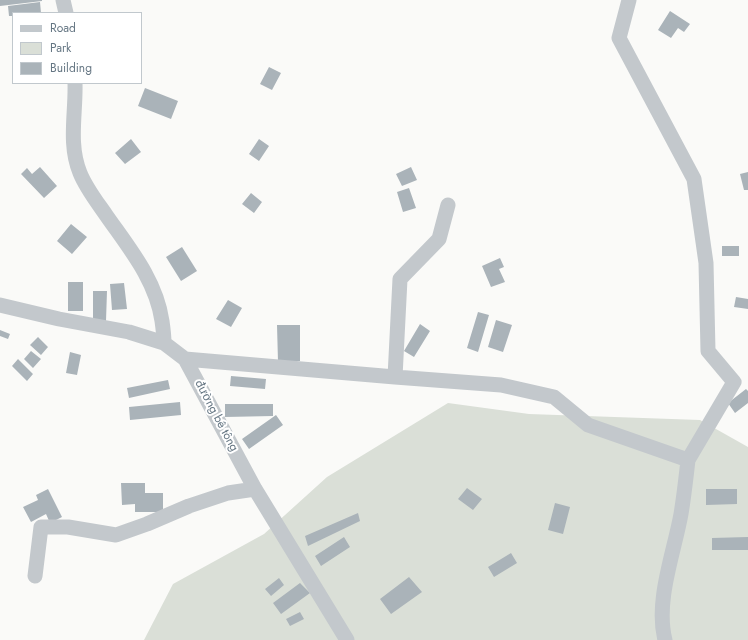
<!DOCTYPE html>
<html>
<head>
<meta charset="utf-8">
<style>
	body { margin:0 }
	#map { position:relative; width:748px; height:640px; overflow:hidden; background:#fafaf8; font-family:Jost,sans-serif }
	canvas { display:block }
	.legend { position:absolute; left:12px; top:12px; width:130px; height:72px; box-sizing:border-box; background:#fff; border:1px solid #c1c8cd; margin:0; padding:5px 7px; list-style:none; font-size:12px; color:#657683 }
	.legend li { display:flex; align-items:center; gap:8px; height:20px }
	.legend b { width:20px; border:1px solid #c1c8cd }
</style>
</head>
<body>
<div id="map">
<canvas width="748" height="640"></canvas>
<ul class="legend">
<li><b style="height:5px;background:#c3c8cc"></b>Road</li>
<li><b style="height:11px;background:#dadfd7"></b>Park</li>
<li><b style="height:11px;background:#aab3b9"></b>Building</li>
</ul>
</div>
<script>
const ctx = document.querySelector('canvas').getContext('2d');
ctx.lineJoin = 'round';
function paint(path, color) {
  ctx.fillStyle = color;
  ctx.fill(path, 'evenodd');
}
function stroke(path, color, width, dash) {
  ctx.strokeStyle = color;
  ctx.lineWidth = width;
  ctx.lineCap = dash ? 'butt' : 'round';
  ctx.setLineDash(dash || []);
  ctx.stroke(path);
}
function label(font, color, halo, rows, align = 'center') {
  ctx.font = font + ' Jost,sans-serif';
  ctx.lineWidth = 4;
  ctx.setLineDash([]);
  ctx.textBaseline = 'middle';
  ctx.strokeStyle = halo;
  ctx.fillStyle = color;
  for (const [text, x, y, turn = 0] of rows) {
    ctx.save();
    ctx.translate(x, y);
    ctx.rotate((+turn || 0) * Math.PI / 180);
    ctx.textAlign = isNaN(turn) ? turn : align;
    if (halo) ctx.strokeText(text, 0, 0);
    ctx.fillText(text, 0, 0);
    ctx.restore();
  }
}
paint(new Path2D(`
	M 448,403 L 529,414 L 700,420 L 748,447 L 748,640 L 144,640 L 173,584 L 264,534 L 327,477 Z`), '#dadfd7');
paint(new Path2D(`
	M 0,0 L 42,0 L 42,1 L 0,6 Z
	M 40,2 L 41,13 L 13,13 L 13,16 L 9,16 L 8,6 Z
	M 670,11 L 690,24 L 684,32 L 678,28 L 671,38 L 658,30 Z
	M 269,67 L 281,73 L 272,90 L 260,84 Z
	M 145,88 L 178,101 L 171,119 L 138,106 Z
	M 131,139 L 141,152 L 125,164 L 115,153 Z
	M 259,139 L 269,146 L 259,161 L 249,154 Z
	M 40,167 L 57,186 L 44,198 L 21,174 L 27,168 L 32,174 Z
	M 411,167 L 417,180 L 402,186 L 396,174 Z
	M 748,172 L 748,190 L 744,190 L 740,174 Z
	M 409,188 L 416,208 L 403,212 L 397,192 Z
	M 251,193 L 262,202 L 254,213 L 242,204 Z
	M 71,224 L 87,237 L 72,254 L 57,241 Z
	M 722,246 L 739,246 L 739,256 L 722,256 Z
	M 182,247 L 197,271 L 181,281 L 166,257 Z
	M 500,258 L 504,267 L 499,269 L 505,282 L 491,287 L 482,266 Z
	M 68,282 L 83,282 L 83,311 L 68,311 Z
	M 124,283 L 127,309 L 112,310 L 110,284 Z
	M 93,291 L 107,291 L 106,321 L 93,321 Z
	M 736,297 L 748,299 L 748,309 L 734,307 Z
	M 228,300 L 242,308 L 231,327 L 216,319 Z
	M 478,312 L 489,315 L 478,352 L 467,348 Z
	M 496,320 L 512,325 L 503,352 L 488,347 Z
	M 420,324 L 430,331 L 414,357 L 404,351 Z
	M 277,325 L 300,325 L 300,361 L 278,362 Z
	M 0,330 L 10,334 L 8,339 L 0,336 Z
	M 38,337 L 48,347 L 41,355 L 30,345 Z
	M 31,351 L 41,359 L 33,368 L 24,359 Z
	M 70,352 L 81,355 L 77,375 L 66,373 Z
	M 18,359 L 33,374 L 27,381 L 12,366 Z
	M 231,376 L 266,379 L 265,389 L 230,386 Z
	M 168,380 L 170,389 L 129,398 L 127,388 Z
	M 746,389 L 748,391 L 748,403 L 735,413 L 728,403 Z
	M 180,402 L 181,415 L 130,420 L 129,407 Z
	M 225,404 L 273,404 L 273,416 L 225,417 Z
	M 276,415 L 283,425 L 249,449 L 242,439 Z
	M 121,483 L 145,483 L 145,493 L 163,493 L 163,512 L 135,512 L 135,504 L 122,505 Z
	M 467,488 L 482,499 L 473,510 L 458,499 Z
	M 48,489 L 62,517 L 50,523 L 46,514 L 31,522 L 23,507 L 38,500 L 36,495 Z
	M 706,489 L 737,489 L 737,504 L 706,505 Z
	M 555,503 L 570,507 L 563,534 L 548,530 Z
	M 358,513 L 360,521 L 308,546 L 305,536 Z
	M 344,537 L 350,547 L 321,566 L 315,556 Z
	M 748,537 L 748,550 L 712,550 L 712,538 Z
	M 511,553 L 517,563 L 494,577 L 488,567 Z
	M 409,577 L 422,592 L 391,614 L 380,599 Z
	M 279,578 L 284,585 L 271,596 L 265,589 Z
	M 300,583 L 310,593 L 281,614 L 273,603 Z
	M 300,612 L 304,619 L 290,626 L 286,619 Z`), '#aab3b9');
stroke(new Path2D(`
	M 63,0 L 66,13
	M 75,83 C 76,113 68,144 80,173 C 86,188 97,202 106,215 C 129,248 156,280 162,321 C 163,328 164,336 164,343
	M 0,305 L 59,319 L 129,332 L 164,343 L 185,359 L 255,489 L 347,640
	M 185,359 L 395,377 L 501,385 L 554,397 L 588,425 L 688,460 L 734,382 L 708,351 L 706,263 L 694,179 L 619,38 L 629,0
	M 395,377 L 400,279 L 439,239 L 448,205
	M 35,576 L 41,527 L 68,527 L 116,535 L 147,524 L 189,506 L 228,493 L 255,489
	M 665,640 C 655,601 674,553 681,514 C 684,496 686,478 688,460`), '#c3c8cc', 15);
label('12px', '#657683', '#fff', [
	["đường bê tông",216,416,62]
]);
</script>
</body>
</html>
